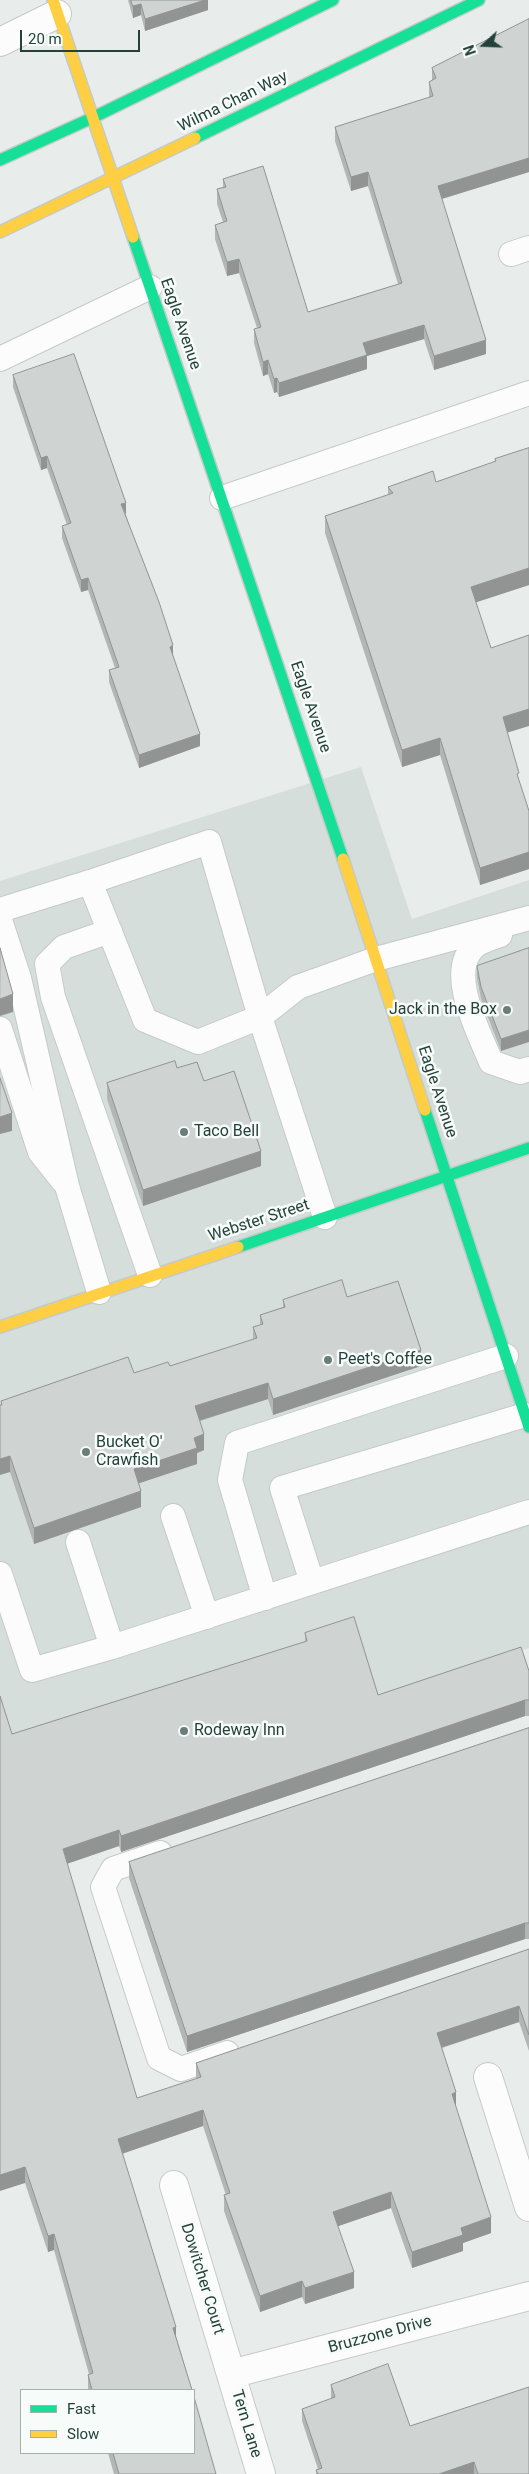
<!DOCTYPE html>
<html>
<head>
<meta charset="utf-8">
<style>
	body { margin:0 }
	#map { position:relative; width:529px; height:2474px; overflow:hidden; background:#e8edeb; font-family:Roboto,sans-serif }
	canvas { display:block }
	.legend { position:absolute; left:20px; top:2389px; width:175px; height:65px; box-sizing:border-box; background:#f7fbf9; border:1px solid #a3b1ad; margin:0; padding:6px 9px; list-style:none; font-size:15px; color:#24423a }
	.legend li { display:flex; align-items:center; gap:10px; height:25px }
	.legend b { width:25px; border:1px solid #a3b1ad }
	.north { position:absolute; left:459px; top:20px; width:50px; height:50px; -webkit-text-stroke:4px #f7fbf9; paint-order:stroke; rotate:250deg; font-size:14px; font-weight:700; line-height:20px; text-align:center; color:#24423a }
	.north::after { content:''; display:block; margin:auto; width:18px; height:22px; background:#24423a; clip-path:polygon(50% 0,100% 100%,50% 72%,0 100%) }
	.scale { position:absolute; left:20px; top:30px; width:120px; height:22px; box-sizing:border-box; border:2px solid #24423a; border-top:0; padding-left:6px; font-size:15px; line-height:18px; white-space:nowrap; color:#24423a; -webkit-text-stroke:4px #f7fbf9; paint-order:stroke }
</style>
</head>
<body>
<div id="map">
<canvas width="529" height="2474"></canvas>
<ul class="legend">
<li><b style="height:6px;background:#16e098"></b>Fast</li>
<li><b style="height:6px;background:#ffcf43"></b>Slow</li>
</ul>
<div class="north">N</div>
<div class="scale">20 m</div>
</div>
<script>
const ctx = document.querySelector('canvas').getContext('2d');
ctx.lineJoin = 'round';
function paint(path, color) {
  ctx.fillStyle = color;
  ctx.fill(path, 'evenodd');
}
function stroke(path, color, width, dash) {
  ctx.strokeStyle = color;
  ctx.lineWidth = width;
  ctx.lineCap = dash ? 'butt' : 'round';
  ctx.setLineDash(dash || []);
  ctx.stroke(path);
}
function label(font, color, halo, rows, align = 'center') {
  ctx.font = font + ' Roboto,sans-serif';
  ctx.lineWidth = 5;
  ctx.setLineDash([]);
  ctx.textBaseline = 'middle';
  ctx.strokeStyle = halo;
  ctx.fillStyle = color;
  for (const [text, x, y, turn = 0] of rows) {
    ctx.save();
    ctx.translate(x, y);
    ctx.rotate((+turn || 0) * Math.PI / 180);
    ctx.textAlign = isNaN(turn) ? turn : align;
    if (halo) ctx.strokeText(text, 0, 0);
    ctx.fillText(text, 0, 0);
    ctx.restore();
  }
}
paint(new Path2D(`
	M 361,767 L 412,919 L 529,880 L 529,1648 L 0,1823 L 0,881 Z`), '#d6dedb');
const lane = new Path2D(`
	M 511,254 L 529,248
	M 0,359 L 150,287
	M 222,498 L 529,393
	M 90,882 L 209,842 L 260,1017 L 298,987 L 376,959 L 529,918
	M 0,910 L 90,882 L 145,1020 L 198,1042 L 260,1017 L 325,1217
	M 0,920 L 19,978 L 67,1186 L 99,1292
	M 110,931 L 64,947 L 47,964 L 53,997 L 150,1275
	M 500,935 C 492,938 481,941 475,946 C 445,971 480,1034 491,1062 L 520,1072 L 529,1069
	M 0,1029 L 40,1152 L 63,1181
	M 173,1516 L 207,1617
	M 78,1542 L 112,1647
	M 0,1574 L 32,1670 L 112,1647 L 529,1512
	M 312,1582 L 282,1488 L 525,1415
	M 265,1598 L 230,1480 L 237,1443 L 506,1356
	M 160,1853 L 113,1869 L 103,1887 L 159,2058 L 181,2069 L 227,2053`);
const street = new Path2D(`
	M 0,42 L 57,14
	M 488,2077 L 529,2207
	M 174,2185 L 261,2474
	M 231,2374 L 529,2296`);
const fast = new Path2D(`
	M 195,138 L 479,0
	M 0,160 L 92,118 L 333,0
	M 133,237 L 343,859
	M 425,1110 L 529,1427
	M 238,1247 L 529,1148`);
const slow = new Path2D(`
	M 53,0 L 133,237
	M 0,232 L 195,138
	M 343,859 L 425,1110
	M 0,1327 L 238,1247`);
stroke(lane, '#c5cac8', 26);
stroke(street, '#c5cac8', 30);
stroke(fast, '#c3cbc8', 14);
stroke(slow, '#c3cbc8', 14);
stroke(lane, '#fcfcfc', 24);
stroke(street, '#fcfcfc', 28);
stroke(fast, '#16e098', 11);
stroke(slow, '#ffcf43', 11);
paint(new Path2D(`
	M 128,0 L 208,0 L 208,10 L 145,31 L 141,15 L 133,18 Z
	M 529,19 L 529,172 L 442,199 L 486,354 L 434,370 L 424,339 L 367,356 L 367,369 L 279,397 L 277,392 L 274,393 L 268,374 L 263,376 L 254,343 L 254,329 L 257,328 L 239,273 L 227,276 L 215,239 L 215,225 L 223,222 L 217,204 L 217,189 L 223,187 L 223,179 L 308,312 L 398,284 L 368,186 L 351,191 L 335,141 L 335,127 L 429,98 L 429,82 L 432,80 L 432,68 Z
	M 13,375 L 126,515 L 173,656 L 200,746 L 139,768 L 109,682 L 109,670 L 115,668 L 88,590 L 81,592 L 62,538 L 62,526 L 67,525 L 47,468 L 41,470 L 13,387 Z
	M 529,448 L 529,585 L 476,602 L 519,781 L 529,811 L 529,869 L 480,885 L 440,755 L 402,767 L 325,533 L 325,516 L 388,495 L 388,487 L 436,482 L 495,462 L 495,459 Z
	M 529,948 L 501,1051 L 481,999 L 477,978 L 477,966 Z
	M 177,1068 L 204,1081 L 261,1166 L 143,1206 L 107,1099 L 107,1083 Z
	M 347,1297 L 421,1366 L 273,1415 L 268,1399 L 200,1421 L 204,1450 L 197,1453 L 197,1464 L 138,1483 L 141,1507 L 34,1544 L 10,1472 L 1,1401 L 134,1373 L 170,1366 L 253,1340 L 253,1327 L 260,1325 L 260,1315 L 283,1307 L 283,1300 Z
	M 305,1633 L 378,1695 L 529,1671 L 529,1716 L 525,1716 L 121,1852 L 119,1846 L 67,1864 L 137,2098 L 196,2079 L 196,2063 L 529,1949 L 529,2051 L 519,2022 L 442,2048 L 456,2108 L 491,2233 L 463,2243 L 463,2251 L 412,2268 L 391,2208 L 337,2226 L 354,2288 L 305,2304 L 302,2297 L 260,2312 L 224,2211 L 224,2195 L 226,2195 L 203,2126 L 122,2154 L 192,2390 L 88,2390 L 88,2375 L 89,2374 L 54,2250 L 48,2252 L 25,2183 L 12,1734 L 305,1642 Z
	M 529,1728 L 529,1939 L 525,1939 L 187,2052 L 129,1878 L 129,1862 Z
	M 331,2385 L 410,2426 L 529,2474 L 316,2474 L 316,2470 L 318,2469 L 302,2421 L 302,2409 L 331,2399 Z
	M 108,2453 L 194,2453 L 216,2474 L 114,2474 Z`), '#b2b6b5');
paint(new Path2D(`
	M 205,0 L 208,0 L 208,10 L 145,31 L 145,19 Z
	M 141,4 L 141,15 L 133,18 L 133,6 Z
	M 529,158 L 529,172 L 438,200 L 438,186 Z
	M 368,172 L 368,186 L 351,191 L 351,177 Z
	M 239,259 L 239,273 L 227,276 L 227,262 Z
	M 424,325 L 424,339 L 367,356 L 367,369 L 279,397 L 279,383 L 363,343 Z
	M 486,340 L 486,354 L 434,370 L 434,356 Z
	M 268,360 L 268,374 L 263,376 L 263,362 Z
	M 277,378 L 277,392 L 274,393 L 274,379 Z
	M 47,456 L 47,468 L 41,470 L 41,458 Z
	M 126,503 L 126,515 L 121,504 Z
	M 529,568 L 529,585 L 471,604 L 471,587 Z
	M 88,578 L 88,590 L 81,592 L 81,580 Z
	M 173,645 L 173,657 L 170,647 Z
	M 529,709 L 529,726 L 503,734 L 503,717 Z
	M 200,734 L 200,746 L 139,768 L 139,755 Z
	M 440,738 L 440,755 L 402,767 L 402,750 Z
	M 529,852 L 529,869 L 480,885 L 480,868 Z
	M 13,994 L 13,1012 L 0,1016 L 0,999 Z
	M 529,1030 L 529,1042 L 501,1051 L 501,1039 Z
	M 12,1113 L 12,1131 L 0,1134 L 0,1117 Z
	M 261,1151 L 261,1166 L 143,1206 L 143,1190 Z
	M 421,1350 L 421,1366 L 273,1415 L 273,1399 Z
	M 268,1383 L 268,1399 L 195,1422 L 195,1406 Z
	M 204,1434 L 204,1450 L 197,1453 L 197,1464 L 134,1485 L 134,1469 L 194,1438 Z
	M 10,1456 L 10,1472 L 0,1475 L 0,1459 Z
	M 141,1491 L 141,1507 L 34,1544 L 34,1528 Z
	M 525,1700 L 525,1716 L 121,1852 L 121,1836 Z
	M 119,1830 L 119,1846 L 63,1865 L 63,1849 Z
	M 525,1923 L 525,1939 L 187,2052 L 187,2036 Z
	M 519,2006 L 519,2022 L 437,2049 L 437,2033 Z
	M 456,2092 L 456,2108 L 452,2094 Z
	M 203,2110 L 203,2126 L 118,2155 L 118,2139 Z
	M 25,2167 L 25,2183 L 0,2191 L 0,2175 Z
	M 391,2192 L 391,2208 L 333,2228 L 333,2212 Z
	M 491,2217 L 491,2233 L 463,2243 L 463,2251 L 412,2268 L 412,2252 L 461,2228 Z
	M 54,2234 L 54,2250 L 48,2252 L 48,2236 Z
	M 354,2272 L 354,2288 L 305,2304 L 305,2288 Z
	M 302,2281 L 302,2297 L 260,2312 L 260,2296 Z
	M 176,2327 L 176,2343 L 173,2328 Z
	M 474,2462 L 474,2474 L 439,2474 Z`), '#919493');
const building = new Path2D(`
	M 131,0 L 205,0 L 145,19 L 141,4 L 133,6 Z
	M 529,19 L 529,158 L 438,186 L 486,340 L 434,356 L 424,325 L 363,343 L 367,355 L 279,383 L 277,378 L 274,379 L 268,360 L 263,362 L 254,329 L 261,327 L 239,259 L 227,262 L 215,225 L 227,221 L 217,189 L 226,187 L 223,179 L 263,166 L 308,312 L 402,283 L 368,172 L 351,177 L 335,127 L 433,96 L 429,82 L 436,78 L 432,68 Z
	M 74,354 L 126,503 L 121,504 L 159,602 L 173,645 L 170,647 L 200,734 L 139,755 L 109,670 L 119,667 L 88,578 L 81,580 L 62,526 L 71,523 L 47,456 L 41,458 L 13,375 Z
	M 529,448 L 529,568 L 471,587 L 491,648 L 529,635 L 529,709 L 503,717 L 519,773 L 517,774 L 529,811 L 529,852 L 480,868 L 440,738 L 402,750 L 325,516 L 393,493 L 388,487 L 433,471 L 436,482 L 496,461 L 495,459 Z
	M 0,948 L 13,994 L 0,999 Z
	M 529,948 L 529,1030 L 501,1039 L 481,987 L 477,966 Z
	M 175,1061 L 177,1068 L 197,1062 L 204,1081 L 234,1071 L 261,1151 L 143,1190 L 107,1083 Z
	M 0,1078 L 12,1113 L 0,1117 Z
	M 342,1280 L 347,1297 L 398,1281 L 421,1350 L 273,1399 L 268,1383 L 195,1406 L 204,1434 L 194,1438 L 197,1448 L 134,1469 L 141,1491 L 34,1528 L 10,1456 L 0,1459 L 0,1405 L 2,1405 L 1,1401 L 128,1357 L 134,1373 L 168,1362 L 170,1366 L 257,1338 L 253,1327 L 263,1324 L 260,1315 L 285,1307 L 283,1300 Z
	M 354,1617 L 378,1695 L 521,1647 L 529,1671 L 529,1700 L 525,1700 L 121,1836 L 119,1830 L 63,1849 L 137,2098 L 201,2077 L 196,2063 L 529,1949 L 529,2035 L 519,2006 L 437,2033 L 456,2092 L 452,2094 L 491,2217 L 461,2228 L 463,2235 L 412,2252 L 391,2192 L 333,2212 L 354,2272 L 305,2288 L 302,2281 L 260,2296 L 224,2195 L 230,2193 L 203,2110 L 118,2139 L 176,2327 L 173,2328 L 192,2390 L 92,2390 L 88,2375 L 93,2373 L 54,2234 L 48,2236 L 25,2167 L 0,2175 L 0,1696 L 12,1734 L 307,1641 L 305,1633 Z
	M 529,1728 L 529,1923 L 525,1923 L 187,2036 L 129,1862 Z
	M 388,2364 L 410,2426 L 529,2387 L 529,2474 L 478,2474 L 474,2462 L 439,2474 L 318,2474 L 316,2470 L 322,2468 L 302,2409 L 335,2397 L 331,2385 Z
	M 194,2397 L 216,2474 L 119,2474 L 113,2453 L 194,2453 Z`);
paint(building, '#cfd4d2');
stroke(building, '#919493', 1);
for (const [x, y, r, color] of [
	[507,1010,5,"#697e78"],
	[184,1132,5,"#697e78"],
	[328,1360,5,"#697e78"],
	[86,1452,5,"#697e78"],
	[184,1731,5,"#697e78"]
]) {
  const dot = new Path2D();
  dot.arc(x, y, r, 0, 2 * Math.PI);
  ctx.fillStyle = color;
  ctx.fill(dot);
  stroke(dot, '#f7fbf9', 2);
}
label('16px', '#24423a', '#f7fbf9', [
	["Wilma Chan Way",233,102,-26],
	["Eagle Avenue",180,324,71],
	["Eagle Avenue",310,707,71],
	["Eagle Avenue",437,1092,72],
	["Webster Street",259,1221,-18],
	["Dowitcher Court",202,2279,73],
	["Bruzzone Drive",380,2335,-15],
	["Tern Lane",246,2424,73]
]);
label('16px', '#24423a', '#f7fbf9', [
	["Jack in the Box",497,1010,"right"],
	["Taco Bell",194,1132],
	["Peet's Coffee",338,1360],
	["Bucket O'",96,1443],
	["Crawfish",96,1461],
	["Rodeway Inn",194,1731]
], 'left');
</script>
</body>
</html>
